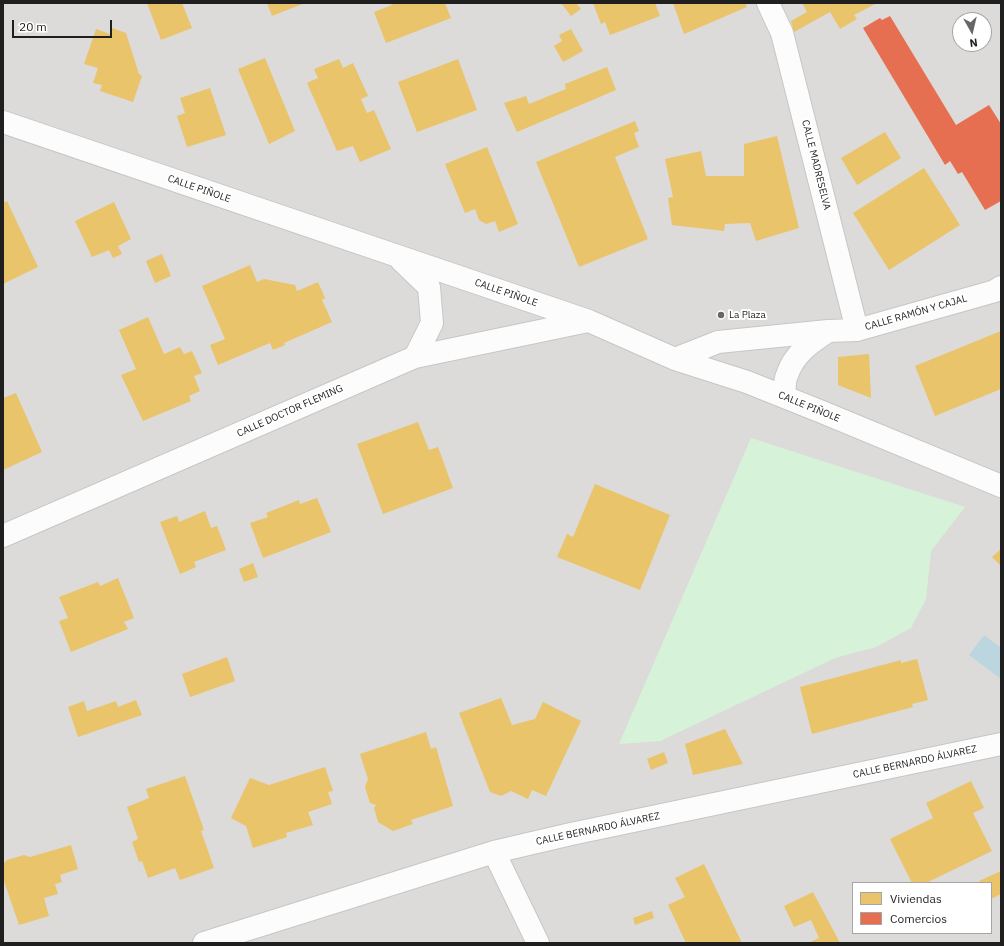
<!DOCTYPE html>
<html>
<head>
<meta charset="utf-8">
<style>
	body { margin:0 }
	#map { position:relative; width:1004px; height:946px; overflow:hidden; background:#edece8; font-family:"IBM Plex Sans",sans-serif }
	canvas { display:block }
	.frame { position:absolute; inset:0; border:4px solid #1f1f1f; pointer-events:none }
	.legend { position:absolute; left:852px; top:882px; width:140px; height:52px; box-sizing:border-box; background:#fff; border:1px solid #a5a5a5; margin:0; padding:5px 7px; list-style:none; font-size:12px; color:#1f1f1f }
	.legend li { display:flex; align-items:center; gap:8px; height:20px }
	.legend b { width:20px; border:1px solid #a5a5a5 }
	.north { position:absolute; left:952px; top:12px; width:40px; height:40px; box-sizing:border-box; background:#fff; border:1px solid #a5a5a5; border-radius:50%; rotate:172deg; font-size:11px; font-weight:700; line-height:16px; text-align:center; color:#1f1f1f }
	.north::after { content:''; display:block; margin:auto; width:14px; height:18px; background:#676765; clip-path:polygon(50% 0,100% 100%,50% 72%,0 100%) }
	.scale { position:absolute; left:12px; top:20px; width:100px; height:18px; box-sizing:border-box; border:2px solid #1f1f1f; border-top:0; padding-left:5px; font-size:12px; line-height:14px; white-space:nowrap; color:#1f1f1f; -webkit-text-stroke:3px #fff; paint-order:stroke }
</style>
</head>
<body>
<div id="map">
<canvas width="1004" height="946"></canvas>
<div class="frame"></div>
<ul class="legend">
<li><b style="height:11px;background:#e9c46a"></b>Viviendas</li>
<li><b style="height:11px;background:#e76f51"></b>Comercios</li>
</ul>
<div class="north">N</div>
<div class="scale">20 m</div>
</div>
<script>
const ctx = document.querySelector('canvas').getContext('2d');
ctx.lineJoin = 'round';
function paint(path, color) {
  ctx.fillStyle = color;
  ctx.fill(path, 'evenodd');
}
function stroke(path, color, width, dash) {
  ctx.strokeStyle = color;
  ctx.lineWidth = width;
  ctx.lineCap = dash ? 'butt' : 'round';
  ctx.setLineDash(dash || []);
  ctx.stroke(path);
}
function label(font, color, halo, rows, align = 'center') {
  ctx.font = font + ' "IBM Plex Sans",sans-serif';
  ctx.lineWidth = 4;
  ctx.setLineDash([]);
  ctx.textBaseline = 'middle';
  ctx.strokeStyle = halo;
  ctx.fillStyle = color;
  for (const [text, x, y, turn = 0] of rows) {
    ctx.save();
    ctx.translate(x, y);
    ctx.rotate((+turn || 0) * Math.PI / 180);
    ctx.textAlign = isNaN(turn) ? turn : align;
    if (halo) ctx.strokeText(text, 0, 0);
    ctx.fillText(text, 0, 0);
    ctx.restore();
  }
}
paint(new Path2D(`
	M 3,3 L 1001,3 L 1001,943 L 3,943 ZM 960,20 L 984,20 L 984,44 L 960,44 ZM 853,883 L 991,883 L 991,933 L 853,933 Z`), '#dcdbd9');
paint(new Path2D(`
	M 751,438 L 965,507 L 931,551 L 926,599 L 911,628 L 876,647 L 835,658 L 660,741 L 619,744 Z`), '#d6f3d9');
paint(new Path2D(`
	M 984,635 L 1001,648 L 1001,679 L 969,655 Z`), '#bcd6e0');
paint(new Path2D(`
	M 147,3 L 182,3 L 192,28 L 161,40 Z
	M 267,3 L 305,3 L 272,16 Z
	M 391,3 L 445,3 L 451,18 L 386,43 L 374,12 L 392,5 Z
	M 561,3 L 576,3 L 581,9 L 571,16 Z
	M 593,3 L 655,3 L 660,16 L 610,35 L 605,22 L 601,24 Z
	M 673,3 L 745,3 L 747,7 L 684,34 Z
	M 802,3 L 877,3 L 854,15 L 857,19 L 840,29 L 830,12 L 794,32 L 791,21 L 807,12 Z
	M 112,28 L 126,33 L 139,74 L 142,76 L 133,102 L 100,91 L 102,85 L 93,83 L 98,68 L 84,64 L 96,29 L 110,34 Z
	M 571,29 L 583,51 L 563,62 L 554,46 L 562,41 L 559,35 Z
	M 265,58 L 295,131 L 269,144 L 238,69 Z
	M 339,59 L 343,68 L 353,63 L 368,96 L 361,99 L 367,113 L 374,110 L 391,149 L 360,162 L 353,146 L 337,151 L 307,83 L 318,78 L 314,69 Z
	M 458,59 L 477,110 L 417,132 L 398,82 Z
	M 607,67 L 616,90 L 517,132 L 504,103 L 526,96 L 529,104 L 566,89 L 565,84 Z
	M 210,88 L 226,135 L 187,147 L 177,116 L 185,113 L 180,98 Z
	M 635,121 L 639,131 L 634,133 L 639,147 L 615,157 L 648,239 L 579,267 L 536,162 Z
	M 885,132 L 901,158 L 857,185 L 841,158 Z
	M 777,136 L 799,228 L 756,241 L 750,223 L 725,224 L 724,231 L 672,225 L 668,198 L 673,197 L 665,159 L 701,151 L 706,176 L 744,176 L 744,144 Z
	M 487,147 L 518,224 L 499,232 L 495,221 L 486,224 L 479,220 L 475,209 L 465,213 L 445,164 Z
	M 924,168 L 960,225 L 889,270 L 853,213 Z
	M 7,201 L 38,267 L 3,284 L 3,203 Z
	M 114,202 L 131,239 L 118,246 L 122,254 L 113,258 L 109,250 L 92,257 L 75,221 Z
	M 162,254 L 171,276 L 155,283 L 146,261 Z
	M 250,265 L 257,282 L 264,279 L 295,285 L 297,291 L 318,282 L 325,298 L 322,300 L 332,322 L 284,343 L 285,345 L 273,350 L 270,343 L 218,365 L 210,345 L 225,339 L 202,286 Z
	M 148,317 L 164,354 L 180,347 L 184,354 L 192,351 L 202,373 L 194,376 L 200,391 L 189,396 L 191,401 L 143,421 L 121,375 L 136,369 L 119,330 Z
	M 1001,331 L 1001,389 L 935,416 L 915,366 Z
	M 869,354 L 871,398 L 838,385 L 838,357 Z
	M 16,393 L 42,452 L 3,470 L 3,398 Z
	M 418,422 L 429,450 L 438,447 L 453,488 L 383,514 L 357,444 Z
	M 595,484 L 670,515 L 640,590 L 557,557 L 567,534 L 573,537 Z
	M 317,498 L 331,532 L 263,558 L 250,523 L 268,517 L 266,513 L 299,500 L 300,504 Z
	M 205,511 L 211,528 L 217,526 L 226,550 L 194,562 L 196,567 L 180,574 L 160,522 L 177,516 L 179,522 Z
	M 1001,549 L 1001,566 L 992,557 Z
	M 253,563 L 258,577 L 244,582 L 239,569 Z
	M 118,578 L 134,618 L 124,622 L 128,629 L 71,652 L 59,621 L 68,618 L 59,597 L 98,582 L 100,586 Z
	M 227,657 L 235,681 L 190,697 L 182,674 Z
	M 917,659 L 928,700 L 912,704 L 913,707 L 812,734 L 800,687 L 901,660 L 901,663 Z
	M 501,698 L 512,725 L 535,719 L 543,702 L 581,721 L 546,796 L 532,790 L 528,799 L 511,791 L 501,796 L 490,792 L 459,713 Z
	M 136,700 L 142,715 L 78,737 L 68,707 L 84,701 L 87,711 L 116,701 L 118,707 Z
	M 725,729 L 743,764 L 693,775 L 685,744 Z
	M 426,732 L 431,749 L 436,747 L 453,806 L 411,820 L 413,824 L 393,831 L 378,822 L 374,808 L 376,805 L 370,803 L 365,787 L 368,779 L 360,754 Z
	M 664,752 L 668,763 L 651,770 L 647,759 Z
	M 325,767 L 333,791 L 328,792 L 332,804 L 308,812 L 313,825 L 286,833 L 287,837 L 253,848 L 246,826 L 231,818 L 250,778 L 269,785 Z
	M 185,776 L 204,830 L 201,831 L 214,868 L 180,880 L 175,868 L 148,878 L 142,861 L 139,862 L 132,842 L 138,839 L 127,807 L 149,798 L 146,789 Z
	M 971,781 L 984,808 L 973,813 L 992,851 L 926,883 L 912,883 L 890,839 L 933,818 L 926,803 Z
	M 71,845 L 78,869 L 60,875 L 62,882 L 55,884 L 58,894 L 44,898 L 49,916 L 19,925 L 3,878 L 4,874 L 3,864 L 7,860 L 24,855 L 30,857 Z
	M 704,864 L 742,943 L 686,943 L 668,905 L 685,897 L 675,878 Z
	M 1001,871 L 1001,894 L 991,899 L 991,883 L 980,883 L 979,881 Z
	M 813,892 L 840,943 L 808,943 L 819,938 L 811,920 L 794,927 L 784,906 Z
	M 652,911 L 654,918 L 635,925 L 633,918 Z`), '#e9c46a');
paint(new Path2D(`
	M 890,16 L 956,125 L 989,105 L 1001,124 L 1001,201 L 985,210 L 962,172 L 958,174 L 950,161 L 945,165 L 863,28 L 880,18 L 882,20 Z`), '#e76f51');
const street = new Path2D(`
	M 768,3 L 782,33 L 857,330
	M 3,122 L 589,321 L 675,359 L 747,382 L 822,412 L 1001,486
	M 401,260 L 429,287 L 432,323 L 415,357
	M 675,359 L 718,342 L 828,331 L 857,330 L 995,291 L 1001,287
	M 784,397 C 785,390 784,381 787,375 C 794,354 810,343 827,332
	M 3,536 L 415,357 L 588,321
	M 494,852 L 538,943
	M 204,943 L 494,852 L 571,834 L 1001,744`);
stroke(street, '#c6c6c4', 24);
stroke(street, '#fcfcfc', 22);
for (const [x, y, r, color] of [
	[721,315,4,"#676765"]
]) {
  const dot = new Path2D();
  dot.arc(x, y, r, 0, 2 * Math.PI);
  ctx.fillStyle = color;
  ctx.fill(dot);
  stroke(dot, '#fff', 1.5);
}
label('10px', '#1f1f1f', '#fff', [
	["CALLE MADRESELVA",816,165,76],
	["CALLE PIÑOLE",199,189,19],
	["CALLE PIÑOLE",506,293,19],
	["CALLE RAMÓN Y CAJAL",916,313,-16],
	["CALLE PIÑOLE",809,407,22],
	["CALLE DOCTOR FLEMING",290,411,-24],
	["CALLE BERNARDO ÁLVAREZ",915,762,-12],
	["CALLE BERNARDO ÁLVAREZ",598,829,-12]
]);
label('10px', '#1f1f1f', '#fff', [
	["La Plaza",729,315]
], 'left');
</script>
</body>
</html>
